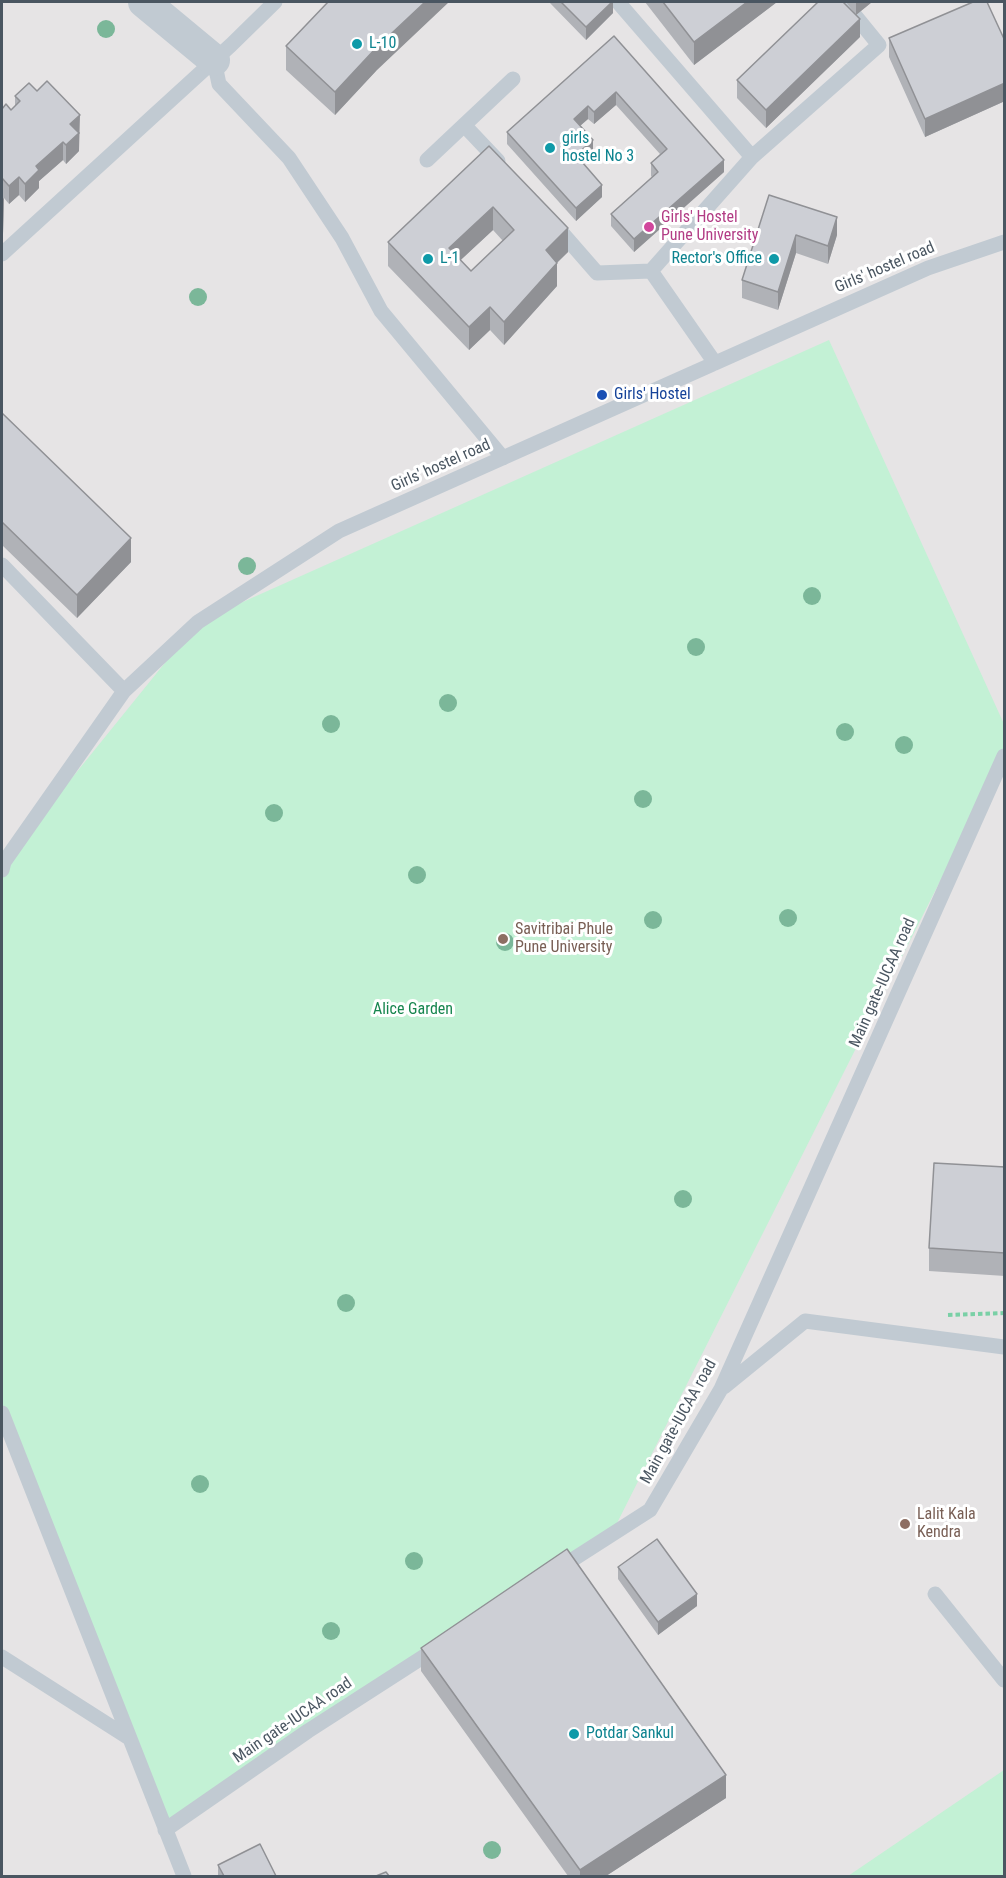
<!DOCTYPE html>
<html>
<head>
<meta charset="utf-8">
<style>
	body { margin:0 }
	#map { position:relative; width:1006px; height:1878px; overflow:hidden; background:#f5f3f3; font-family:"Roboto Condensed",sans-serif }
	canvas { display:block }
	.frame { position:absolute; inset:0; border:3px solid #4a5661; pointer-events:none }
</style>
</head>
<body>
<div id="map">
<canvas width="1006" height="1878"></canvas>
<div class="frame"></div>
</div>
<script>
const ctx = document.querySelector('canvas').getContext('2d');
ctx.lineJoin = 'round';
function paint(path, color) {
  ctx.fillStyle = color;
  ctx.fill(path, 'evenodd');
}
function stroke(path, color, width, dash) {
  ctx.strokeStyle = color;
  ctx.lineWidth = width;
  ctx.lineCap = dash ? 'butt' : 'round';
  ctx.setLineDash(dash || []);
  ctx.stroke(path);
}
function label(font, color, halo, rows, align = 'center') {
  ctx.font = font + ' "Roboto Condensed",sans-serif';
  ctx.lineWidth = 6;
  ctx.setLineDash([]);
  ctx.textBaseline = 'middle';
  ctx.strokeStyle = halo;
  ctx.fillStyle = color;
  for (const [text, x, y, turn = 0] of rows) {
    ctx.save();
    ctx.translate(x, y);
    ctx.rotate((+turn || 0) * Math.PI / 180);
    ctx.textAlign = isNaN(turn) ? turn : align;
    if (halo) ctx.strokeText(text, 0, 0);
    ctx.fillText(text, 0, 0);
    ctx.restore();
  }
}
paint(new Path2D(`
	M 2,2 L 1004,2 L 1004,1876 L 2,1876 Z`), '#e6e4e5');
paint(new Path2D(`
	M 829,340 L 1004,724 L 1004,754 L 611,1535 L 165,1830 L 2,1413 L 2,870 L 4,862 L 198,622 Z
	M 1004,1770 L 1004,1876 L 848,1876 Z`), '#c3f1d5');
stroke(new Path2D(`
	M 948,1315 L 1004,1313`), '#7ad0a6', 4, [4.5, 3]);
stroke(new Path2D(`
	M 618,2 L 752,157 L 651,271
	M 214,60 L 219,84 L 289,158 L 342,238 L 381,311 L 503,458
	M 464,125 L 498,161
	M 752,157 L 879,45 L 844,2
	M 427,160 L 513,79
	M 556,226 L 597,273 L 651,271 L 715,363
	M 2,254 L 231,45 L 275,2
	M 2,565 L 124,691
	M 2,870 L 4,862 L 124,691 L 198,622 L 339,531 L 928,268 L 1004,242
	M 724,1387 L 805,1321 L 1004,1347
	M 2,1413 L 184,1876
	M 558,1569 L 650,1510 L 721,1389 L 1004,756
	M 935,1594 L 1004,1680
	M 2,1657 L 129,1738
	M 165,1830 L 308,1731 L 437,1648`), '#c1cad2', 15);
stroke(new Path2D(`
	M 144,2 L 214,60`), '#c1cad2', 32);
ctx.fillStyle = '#7bb799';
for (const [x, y] of [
	[106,29],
	[198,297],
	[247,566],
	[812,596],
	[696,647],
	[448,703],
	[331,724],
	[845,732],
	[904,745],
	[643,799],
	[274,813],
	[417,875],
	[788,918],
	[653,920],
	[505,942],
	[683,1199],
	[346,1303],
	[200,1484],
	[414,1561],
	[331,1631],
	[492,1850]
]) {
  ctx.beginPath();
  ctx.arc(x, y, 9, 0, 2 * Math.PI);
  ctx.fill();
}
paint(new Path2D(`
	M 550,2 L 613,2 L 613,13 L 586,40 L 550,3 Z
	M 645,2 L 777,2 L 694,65 Z
	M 846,2 L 872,2 L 856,15 Z
	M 614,36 L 724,172 L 634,252 L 611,226 L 611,214 L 652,177 L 651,176 L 651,163 L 660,154 L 616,105 L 594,124 L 588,119 L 580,126 L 593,153 L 582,162 L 602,197 L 576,221 L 507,144 L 507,132 Z
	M 860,37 L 766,128 L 737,98 L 737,80 Z
	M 889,38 L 1005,41 L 1005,101 L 925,137 L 889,57 Z
	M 286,46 L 376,71 L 335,115 L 286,70 Z
	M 15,96 L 80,133 L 79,134 L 79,151 L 66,164 L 63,160 L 39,181 L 39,188 L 25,202 L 19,195 L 9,204 L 4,198 L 3,234 L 2,235 L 2,109 L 11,110 L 15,106 Z
	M 489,146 L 568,252 L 557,263 L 557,286 L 504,345 L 490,330 L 469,350 L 388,266 L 388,242 ZM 493,230 L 503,241 L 471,271 L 460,260 Z
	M 769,195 L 837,235 L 828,264 L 796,253 L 778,310 L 742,298 L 742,280 Z
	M 2,413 L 131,562 L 77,618 L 2,545 Z
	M 1005,1167 L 1005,1276 L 929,1271 L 929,1248 Z
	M 618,1567 L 697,1606 L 658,1635 L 618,1579 Z
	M 421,1648 L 726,1798 L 606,1876 L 568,1876 L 421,1671 Z
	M 218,1865 L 224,1876 L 218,1876 Z`), '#b0b2b7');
paint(new Path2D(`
	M 425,2 L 449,2 L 376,71 L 335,115 L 335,92 L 376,48 Z
	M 612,2 L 613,2 L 613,13 L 586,40 L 586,27 Z
	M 747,2 L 777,2 L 694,65 L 694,42 Z
	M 856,2 L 872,2 L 856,15 Z
	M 860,19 L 860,37 L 766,128 L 766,110 Z
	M 1005,83 L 1005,101 L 925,137 L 925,119 Z
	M 616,92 L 616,105 L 594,124 L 594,112 Z
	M 588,106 L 588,119 L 574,131 L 574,119 Z
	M 80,115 L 79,151 L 66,164 L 66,145 L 70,124 Z
	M 593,140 L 593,153 L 576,167 L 576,155 Z
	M 63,142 L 63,160 L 39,181 L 39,188 L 25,202 L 25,184 L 36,166 Z
	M 724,160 L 724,172 L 634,252 L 634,239 Z
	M 19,177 L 19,195 L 9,204 L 9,186 Z
	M 602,185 L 602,197 L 576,221 L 576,208 Z
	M 4,198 L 3,234 L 2,235 L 2,200 Z
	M 493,207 L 493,230 L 449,271 L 449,248 Z
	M 837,217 L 837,235 L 828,264 L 828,246 Z
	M 568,228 L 568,252 L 546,273 L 546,250 Z
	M 796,235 L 796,253 L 778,310 L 778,292 Z
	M 557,263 L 557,286 L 504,345 L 504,322 Z
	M 490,307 L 490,330 L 469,350 L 469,327 Z
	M 131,538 L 131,562 L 77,618 L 77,595 Z
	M 697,1594 L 697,1606 L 658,1635 L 658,1622 Z
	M 726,1775 L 726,1798 L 606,1876 L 580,1876 L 580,1870 Z`), '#909195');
const building = new Path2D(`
	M 328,2 L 425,2 L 376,48 L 335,92 L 286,46 Z
	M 561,2 L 612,2 L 586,27 Z
	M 663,2 L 747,2 L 694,42 Z
	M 818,2 L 843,2 L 860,19 L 766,110 L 737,80 Z
	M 973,2 L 987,2 L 1005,41 L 1005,83 L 925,119 L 889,38 Z
	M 614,36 L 724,160 L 634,239 L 611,214 L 658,172 L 651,163 L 667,149 L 616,92 L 594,112 L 588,106 L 574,119 L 593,140 L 576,155 L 602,185 L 576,208 L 507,132 Z
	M 47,81 L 80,115 L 70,124 L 79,133 L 66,145 L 63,142 L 36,166 L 39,170 L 25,184 L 19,177 L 9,186 L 2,178 L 2,109 L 6,104 L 11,110 L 20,101 L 15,96 L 29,83 L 37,91 Z
	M 489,146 L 568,228 L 546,250 L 557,263 L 504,322 L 490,307 L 469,327 L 388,242 ZM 493,207 L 514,230 L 471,271 L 449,248 Z
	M 769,195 L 837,217 L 828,246 L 796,235 L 778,292 L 742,280 Z
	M 2,413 L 131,538 L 77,595 L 2,522 Z
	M 934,1163 L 1005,1167 L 1005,1253 L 929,1248 Z
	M 657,1539 L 697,1594 L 658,1622 L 618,1567 Z
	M 567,1549 L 726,1775 L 580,1870 L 421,1648 Z
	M 260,1844 L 276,1876 L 224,1876 L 218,1865 Z
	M 386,1872 L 389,1876 L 376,1876 Z`);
paint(building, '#cdcfd5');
stroke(building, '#909195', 1.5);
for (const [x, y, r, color] of [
	[357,44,6,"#0f9aa8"],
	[550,148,6,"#0f9aa8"],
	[649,227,6,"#d1479c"],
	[428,259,6,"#0f9aa8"],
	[774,259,6,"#0f9aa8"],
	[602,395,6,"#1a4fb4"],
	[503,939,6,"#8d6e63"],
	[905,1524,6,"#8d6e63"],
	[574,1734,6,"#0f9aa8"]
]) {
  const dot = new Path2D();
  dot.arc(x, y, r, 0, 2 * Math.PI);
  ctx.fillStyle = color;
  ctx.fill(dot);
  stroke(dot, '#fff', 2);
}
label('16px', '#0d838f', '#fff', [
	["L-10",369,44],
	["girls",562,139],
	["hostel No 3",562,157],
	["L-1",440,259],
	["Rector's Office",762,259,"right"],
	["Potdar Sankul",586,1734]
], 'left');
label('16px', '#b23c85', '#fff', [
	["Girls' Hostel",661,218],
	["Pune University",661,236]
], 'left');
label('16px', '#4a5661', '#fff', [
	["Girls' hostel road",885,268,-23],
	["Girls' hostel road",441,466,-24],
	["Main gate-IUCAA road",883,983,-66],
	["Main gate-IUCAA road",679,1422,-61],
	["Main gate-IUCAA road",293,1721,-34]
]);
label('16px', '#164399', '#fff', [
	["Girls' Hostel",614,395]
], 'left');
label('16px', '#785e54', '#fff', [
	["Savitribai Phule",515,930],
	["Pune University",515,948],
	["Lalit Kala",917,1515],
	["Kendra",917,1533]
], 'left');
label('16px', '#17864f', '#fff', [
	["Alice Garden",413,1010]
]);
</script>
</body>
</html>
